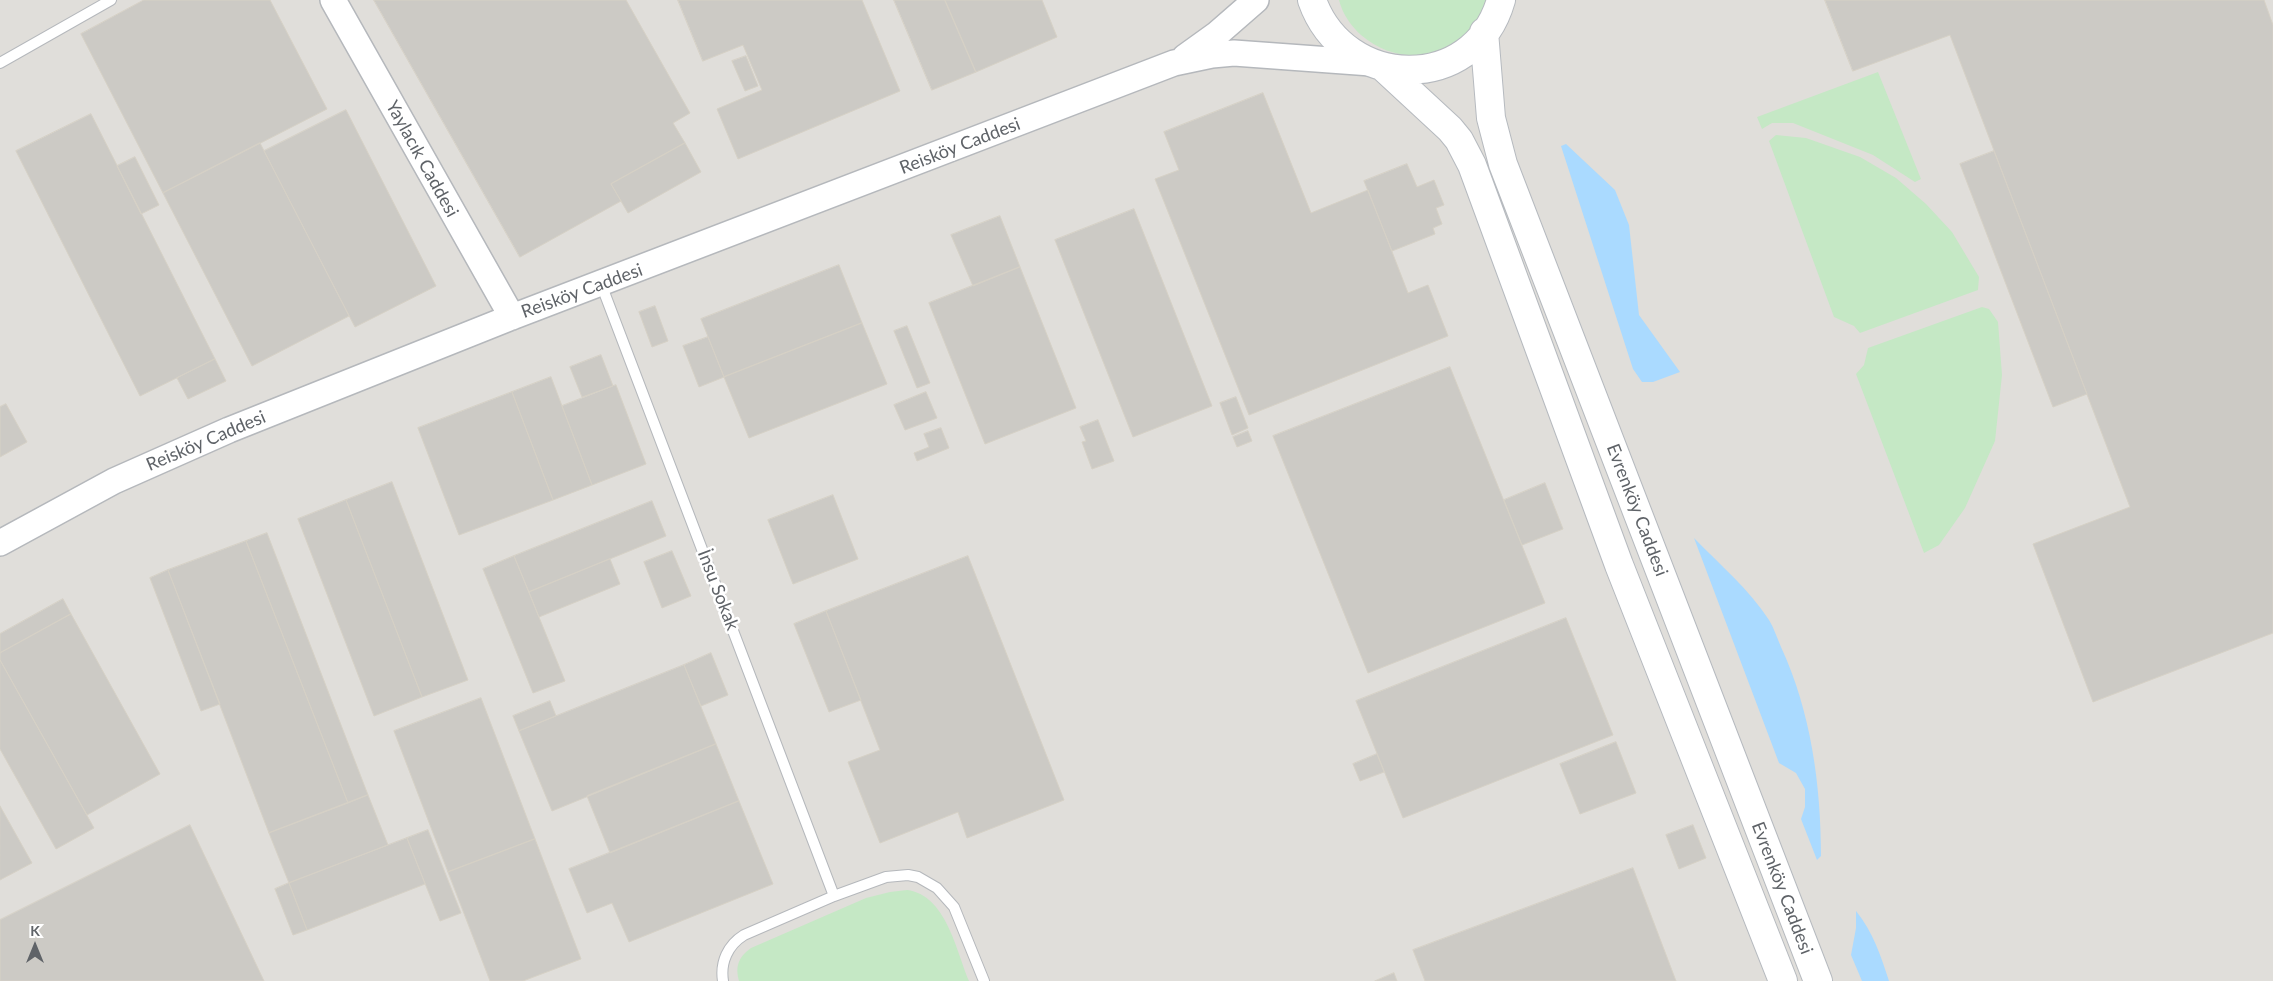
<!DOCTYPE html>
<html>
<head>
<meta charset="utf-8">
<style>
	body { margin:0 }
	#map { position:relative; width:2273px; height:981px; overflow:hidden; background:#f1efe8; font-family:Lato,sans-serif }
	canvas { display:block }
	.north { position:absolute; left:10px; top:921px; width:50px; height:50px; -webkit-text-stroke:4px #fff; paint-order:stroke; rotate:0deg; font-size:14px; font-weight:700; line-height:20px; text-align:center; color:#5f6368 }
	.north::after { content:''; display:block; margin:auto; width:18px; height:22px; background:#5f6368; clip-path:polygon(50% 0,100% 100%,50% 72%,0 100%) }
</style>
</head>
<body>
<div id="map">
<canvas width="2273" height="981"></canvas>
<div class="north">K</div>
</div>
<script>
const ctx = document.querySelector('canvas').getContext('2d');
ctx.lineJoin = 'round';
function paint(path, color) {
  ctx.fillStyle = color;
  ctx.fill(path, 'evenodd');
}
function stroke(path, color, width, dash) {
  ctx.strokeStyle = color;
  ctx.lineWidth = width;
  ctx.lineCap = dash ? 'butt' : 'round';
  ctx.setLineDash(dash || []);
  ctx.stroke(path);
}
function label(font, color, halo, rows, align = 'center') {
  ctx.font = font + ' Lato,sans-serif';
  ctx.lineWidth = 5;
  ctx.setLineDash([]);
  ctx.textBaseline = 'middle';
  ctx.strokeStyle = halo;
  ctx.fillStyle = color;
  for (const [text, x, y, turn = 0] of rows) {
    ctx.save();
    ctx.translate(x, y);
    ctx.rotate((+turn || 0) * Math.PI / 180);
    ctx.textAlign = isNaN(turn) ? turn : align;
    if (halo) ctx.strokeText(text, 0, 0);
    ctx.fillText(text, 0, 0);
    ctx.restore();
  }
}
paint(new Path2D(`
	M 0,0 L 2273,0 L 2273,981 L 0,981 Z`), '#e0deda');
paint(new Path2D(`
	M 1339,0 L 1488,0 C 1470,56 1405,73 1361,35 C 1351,26 1342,13 1339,0 Z
	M 1878,72 L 1921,179 L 1915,182 L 1873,155 L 1793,123 L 1772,123 L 1762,129 L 1757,117 Z
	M 1776,135 L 1806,138 L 1860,157 L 1896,178 L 1926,204 L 1952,232 L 1979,277 L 1978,290 L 1860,333 L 1854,326 L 1834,317 L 1769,141 Z
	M 1982,307 L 1989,309 L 1998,322 L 2002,375 L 1995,441 L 1965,508 L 1939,545 L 1924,553 L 1856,374 L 1864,365 L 1868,348 Z
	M 907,890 C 946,895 956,950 969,981 L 739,981 C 735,967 738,957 751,948 L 866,898 L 890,892 Z`), '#c5e8c5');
paint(new Path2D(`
	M 1566,144 L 1615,190 L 1629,225 L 1639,315 L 1680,372 L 1653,382 L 1642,382 L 1633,369 L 1561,146 Z
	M 1694,538 C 1720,565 1749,589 1769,620 C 1774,628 1777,638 1781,647 C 1811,712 1821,785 1821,856 L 1817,860 L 1801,819 L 1805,807 L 1805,789 L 1796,773 L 1779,763 Z
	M 1856,911 C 1873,932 1881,956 1889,981 L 1862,981 L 1851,955 L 1856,928 Z`), '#aadaff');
const building = new Path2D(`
	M 144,0 L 270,0 L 327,109 L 163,193 L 81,34 Z
	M 374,0 L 626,0 L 690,113 L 673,123 L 685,143 L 611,184 L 621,201 L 520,257 Z
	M 678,0 L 862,0 L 900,91 L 738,159 L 717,109 L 762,90 L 743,45 L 703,61 Z
	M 894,0 L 945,0 L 976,72 L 932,90 Z
	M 945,0 L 1042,0 L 1057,37 L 976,72 Z
	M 1825,0 L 2264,0 L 2273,25 L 2273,633 L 2093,702 L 2033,544 L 2130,507 L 1950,35 L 1853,71 Z
	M 746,56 L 758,86 L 745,91 L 732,61 Z
	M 1263,93 L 1311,213 L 1368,190 L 1408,293 L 1428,285 L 1448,336 L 1249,415 L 1155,179 L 1179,170 L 1164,132 Z
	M 346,110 L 436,286 L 355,327 L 264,151 Z
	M 91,114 L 215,359 L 140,396 L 16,151 Z
	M 260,143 L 349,316 L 252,366 L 163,193 Z
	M 685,143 L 701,172 L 628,213 L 611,184 Z
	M 1994,151 L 2087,394 L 2053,407 L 1960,164 Z
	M 135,157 L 159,205 L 141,214 L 117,166 Z
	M 1407,164 L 1417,187 L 1434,180 L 1444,205 L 1436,208 L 1442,224 L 1433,228 L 1435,234 L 1392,251 L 1364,181 Z
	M 1134,209 L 1212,406 L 1133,437 L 1055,240 Z
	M 1000,216 L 1020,267 L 973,286 L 951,235 Z
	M 839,265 L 862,323 L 724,377 L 701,319 Z
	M 1020,267 L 1076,408 L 985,444 L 929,303 Z
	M 655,306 L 668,341 L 652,347 L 639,312 Z
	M 862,323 L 887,384 L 749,438 L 724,377 Z
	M 907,326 L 930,383 L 917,388 L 894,331 Z
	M 708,337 L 724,377 L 699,387 L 683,346 Z
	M 601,355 L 613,386 L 582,397 L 570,367 Z
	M 215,359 L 226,381 L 188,399 L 177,378 Z
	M 1450,367 L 1545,603 L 1368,673 L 1273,436 Z
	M 551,377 L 592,485 L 553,500 L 512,392 Z
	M 616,385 L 646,464 L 592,485 L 562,406 Z
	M 512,392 L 553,500 L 459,535 L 418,428 Z
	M 926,392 L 937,418 L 905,430 L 894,405 Z
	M 1236,397 L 1248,428 L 1232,435 L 1220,403 Z
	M 6,404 L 27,442 L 0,457 L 0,407 Z
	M 1098,420 L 1114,461 L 1092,469 L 1082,442 L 1086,441 L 1080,427 Z
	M 941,428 L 949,448 L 917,461 L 914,453 L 929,447 L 924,434 Z
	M 1248,431 L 1252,441 L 1237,447 L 1233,437 Z
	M 392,482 L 468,680 L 422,697 L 346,500 Z
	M 1545,483 L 1563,529 L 1522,545 L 1504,500 Z
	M 833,495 L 858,559 L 793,584 L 768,520 Z
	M 346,500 L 422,697 L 374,716 L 298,519 Z
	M 652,501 L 666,536 L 529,592 L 514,556 Z
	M 267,533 L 368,795 L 348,803 L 246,541 Z
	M 246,541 L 348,803 L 269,833 L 168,570 Z
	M 672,551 L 691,596 L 662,608 L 644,562 Z
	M 514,556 L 565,681 L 533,693 L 483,569 Z
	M 968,556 L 1064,800 L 967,838 L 958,812 L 880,843 L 848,762 L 880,750 L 826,611 Z
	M 610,559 L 620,584 L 539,617 L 529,592 Z
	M 168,570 L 220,704 L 201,711 L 150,578 Z
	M 63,599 L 71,614 L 0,653 L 0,634 Z
	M 826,611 L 861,700 L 829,712 L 794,624 Z
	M 71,614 L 160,774 L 87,815 L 0,660 L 0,653 Z
	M 1566,618 L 1613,735 L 1403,818 L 1356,701 Z
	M 711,653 L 728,695 L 701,706 L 684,665 Z
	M 0,660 L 94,828 L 56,849 L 0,749 Z
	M 684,665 L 716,744 L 552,811 L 519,731 Z
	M 481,698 L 535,839 L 448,872 L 394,731 Z
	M 550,701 L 556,716 L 519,731 L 513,716 Z
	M 1616,742 L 1636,793 L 1580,814 L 1560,764 Z
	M 716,744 L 739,801 L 610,853 L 587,796 Z
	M 1377,754 L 1384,772 L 1360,781 L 1353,764 Z
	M 368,795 L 388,845 L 289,883 L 269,833 Z
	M 739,801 L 773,884 L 629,942 L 612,903 L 587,913 L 569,869 Z
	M 0,806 L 32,863 L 0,880 Z
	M 190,825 L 264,981 L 0,981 L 0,920 Z
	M 1693,825 L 1706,858 L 1679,869 L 1666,835 Z
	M 428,830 L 461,913 L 440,921 L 407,838 Z
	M 407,838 L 425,884 L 307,930 L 289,883 Z
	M 535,839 L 581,959 L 523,981 L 490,981 L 448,872 Z
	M 1633,868 L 1676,981 L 1425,981 L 1413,950 Z
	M 289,883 L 307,930 L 293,935 L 275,889 Z
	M 1394,973 L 1397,981 L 1375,981 Z`);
paint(building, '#cccac5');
stroke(building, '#d6d1c6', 1);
const service = new Path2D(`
	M 0,63 L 111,0
	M 601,284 L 834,896
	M 723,981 C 720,962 728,945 744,935 L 834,896 L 886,877 L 908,875 L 918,877 L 937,888 L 954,907 L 984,981`);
const tertiary = new Path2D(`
	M 333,0 L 512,317
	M 1185,57 L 1217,34 L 1256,0
	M 0,543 L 114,481 L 229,430 L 512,317 L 1174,63 L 1212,55 L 1234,53 L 1371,63`);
const secondary = new Path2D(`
	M 1312,0 C 1344,91 1474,95 1501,0
	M 1484,32 L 1491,118 L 1503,164 L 1818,981
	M 1383,67 L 1450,129 L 1459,140 L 1472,165 L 1619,565 L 1783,981`);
stroke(service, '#b5b8bc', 12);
stroke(tertiary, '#b5b8bc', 28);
stroke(secondary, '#b6babf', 30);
stroke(service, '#fff', 10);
stroke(tertiary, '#fff', 25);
stroke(secondary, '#fff', 28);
label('18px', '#5f6368', '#fff', [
	["Reisköy Caddesi",960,146,-21],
	["Yaylacık Caddesi",422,159,61],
	["Reisköy Caddesi",582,291,-20],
	["Reisköy Caddesi",206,441,-23],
	["Evrenköy Caddesi",1637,510,69],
	["İnsu Sokak",718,590,69],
	["Evrenköy Caddesi",1782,888,69]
]);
</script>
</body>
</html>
